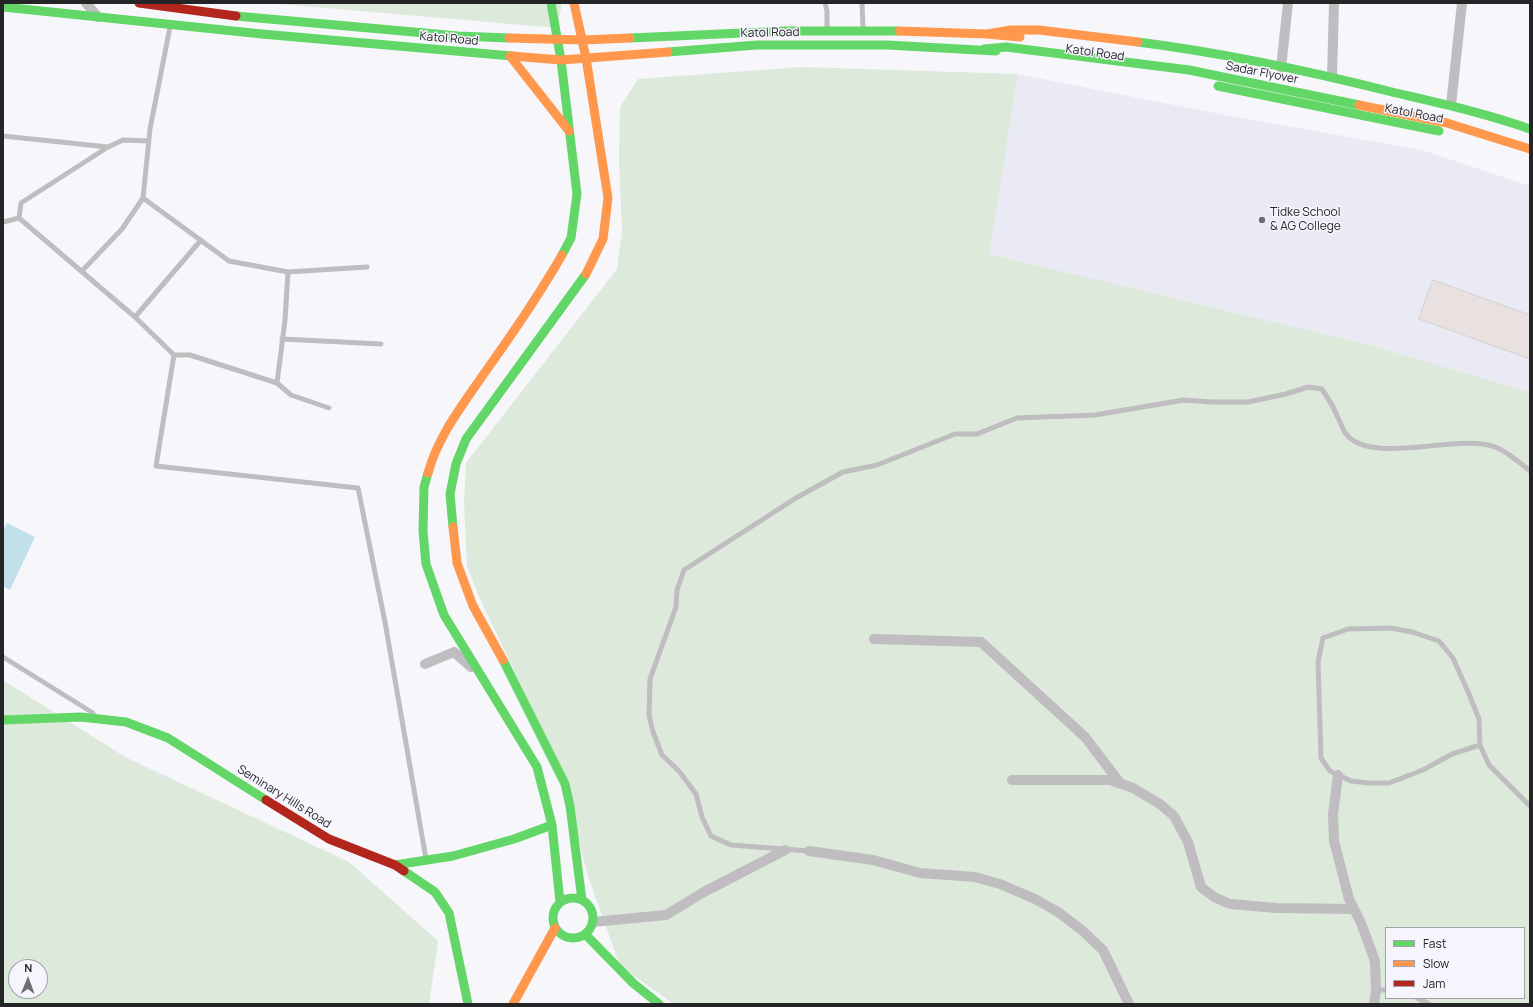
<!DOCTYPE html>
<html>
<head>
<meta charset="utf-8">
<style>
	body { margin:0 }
	#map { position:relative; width:1533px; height:1007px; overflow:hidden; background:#f7f7fb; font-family:Manrope,sans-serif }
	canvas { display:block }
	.frame { position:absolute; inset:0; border:4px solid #252528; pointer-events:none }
	.legend { position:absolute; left:1385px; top:927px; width:140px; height:72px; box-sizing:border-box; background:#f6f5fd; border:1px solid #a2a2a8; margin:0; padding:5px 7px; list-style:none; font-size:12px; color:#252528 }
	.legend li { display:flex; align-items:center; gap:8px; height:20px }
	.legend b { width:20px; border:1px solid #a2a2a8 }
	.north { position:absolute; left:8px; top:959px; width:40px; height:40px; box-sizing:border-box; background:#f6f5fd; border:1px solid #a2a2a8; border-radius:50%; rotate:1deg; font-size:11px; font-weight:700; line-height:16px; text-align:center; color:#252528 }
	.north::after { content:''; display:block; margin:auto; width:14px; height:18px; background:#6e6e72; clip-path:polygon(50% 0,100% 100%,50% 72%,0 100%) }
</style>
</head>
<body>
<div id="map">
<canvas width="1533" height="1007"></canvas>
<div class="frame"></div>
<ul class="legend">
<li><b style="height:5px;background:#63d668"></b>Fast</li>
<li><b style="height:5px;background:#ff974d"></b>Slow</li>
<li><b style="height:5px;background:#b3261e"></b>Jam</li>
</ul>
<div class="north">N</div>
</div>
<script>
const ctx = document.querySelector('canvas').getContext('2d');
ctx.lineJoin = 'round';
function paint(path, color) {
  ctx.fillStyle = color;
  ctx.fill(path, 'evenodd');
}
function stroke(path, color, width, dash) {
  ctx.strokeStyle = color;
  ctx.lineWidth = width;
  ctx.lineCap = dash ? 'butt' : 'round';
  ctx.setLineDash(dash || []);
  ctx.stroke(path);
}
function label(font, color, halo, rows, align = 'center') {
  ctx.font = font + ' Manrope,sans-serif';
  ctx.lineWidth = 3;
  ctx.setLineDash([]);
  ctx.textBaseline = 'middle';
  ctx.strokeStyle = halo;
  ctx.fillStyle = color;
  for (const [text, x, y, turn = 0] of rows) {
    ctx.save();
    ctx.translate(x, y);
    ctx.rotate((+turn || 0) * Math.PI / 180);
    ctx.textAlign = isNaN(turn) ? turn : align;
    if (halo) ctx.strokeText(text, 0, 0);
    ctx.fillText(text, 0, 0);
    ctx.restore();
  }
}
paint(new Path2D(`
	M 1018,74 L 1225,115 L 1422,150 L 1530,186 L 1530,392 L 1370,345 L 988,254 Z`), '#eaeaf4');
paint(new Path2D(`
	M 268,3 L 562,3 L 557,28 Z
	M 802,67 L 1018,74 L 989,254 L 1370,345 L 1530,392 L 1530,1004 L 674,1004 L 620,966 L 589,879 L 557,761 L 480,599 L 467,566 L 464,502 L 466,463 L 617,269 L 622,231 L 619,160 L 620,107 L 638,79 ZM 1386,928 L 1524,928 L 1524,998 L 1386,998 Z
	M 3,680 L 125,757 L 349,862 L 438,941 L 429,1004 L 3,1004 ZM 16,967 L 40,967 L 40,991 L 16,991 Z`), '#dce9db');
paint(new Path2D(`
	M 7,523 L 35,537 L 10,590 L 3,586 L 3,531 Z`), '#c2e0ec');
const building = new Path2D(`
	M 1433,280 L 1530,315 L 1530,359 L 1419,319 Z`);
paint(building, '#e8e1df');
stroke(building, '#d3d1d2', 1);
stroke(new Path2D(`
	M 825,3 L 827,11 L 827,28
	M 862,3 L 863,27
	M 3,136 L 108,147
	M 143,198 L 229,261 L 288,272
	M 19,218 L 135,317 L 174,355 L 156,466 L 358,488 L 385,622 L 426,859
	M 3,222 L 19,218 L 21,203 L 108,147 L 123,140 L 149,141
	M 82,271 L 122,229 L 143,198 L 150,129 L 170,27
	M 135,317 L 201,240
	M 282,339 L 381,344
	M 174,355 L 190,355 L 277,383 L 285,320 L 288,272 L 367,267
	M 277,383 L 291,395 L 329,408
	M 3,657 L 93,713
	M 1480,745 L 1452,754 L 1423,770 L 1389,783 L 1369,783 L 1351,781 L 1330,771 L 1321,758 L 1318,662 L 1323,638 L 1348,629 L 1391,628 L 1412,632 L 1439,641 L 1453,658 L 1469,694 L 1479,719 L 1480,745 L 1489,765 L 1530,806
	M 809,851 L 731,845 L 711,836 L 702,817 L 696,794 L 679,771 L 662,755 L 653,732 L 649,715 L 650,679 L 676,607 L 677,590 L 684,570 L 796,498 L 843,472 L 877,465 L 955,434 L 977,434 L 1017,418 L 1095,415 L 1184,400 L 1211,402 L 1248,402 L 1286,394 L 1308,387 L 1322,389 C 1328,398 1334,407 1338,418 C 1341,423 1343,430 1346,434 C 1371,466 1459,433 1495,447 C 1508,452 1519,462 1530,471
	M 1376,990 L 1386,990
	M 1417,998 L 1429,1004`), '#bfbdbf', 5);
stroke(new Path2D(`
	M 86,3 L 98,17
	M 1281,68 L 1288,3
	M 1332,77 L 1334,3
	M 1451,105 L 1462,3
	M 874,639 L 981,642 L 1085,737 L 1120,783
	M 425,664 L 454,652 L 471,667
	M 1338,775 L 1333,814 L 1334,841 L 1349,899 L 1361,923 L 1375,961 L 1376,990 L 1374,1004
	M 1012,780 L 1110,780 L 1133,788 L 1160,804 L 1174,816 L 1188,842 L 1201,887 L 1214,897 L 1230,904 L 1277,908 L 1354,909
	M 809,851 L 873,860 L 920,873 L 975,877 L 1000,884 L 1035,899 L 1058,912 L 1083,931 L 1103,950 L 1129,1004
	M 593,922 L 666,915 L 704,892 L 785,850`), '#bfbdbf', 10);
stroke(new Path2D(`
	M 551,3 L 561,60 L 577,194 L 571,238 L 562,255
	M 3,7 L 262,34 L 512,56
	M 236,16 L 458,36 L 509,38
	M 630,38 L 787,31 L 899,31
	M 1138,42 C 1224,53 1309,71 1392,92 C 1439,103 1485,113 1530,129
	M 984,49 L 1006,47 L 1189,70 L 1359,105
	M 668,52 L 757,45 L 887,45 L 996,51
	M 1218,86 L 1439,131
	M 428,473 L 424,487 L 423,531 L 426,564 L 444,615 L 537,767 L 552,825 L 560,902
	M 453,527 L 450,494 L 456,464 L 466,439 L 586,274
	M 503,660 L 565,784 L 570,806 L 582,900
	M 3,720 L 81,717 L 126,722 L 168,738 L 266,800
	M 395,865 L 453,856 L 514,839 L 552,825
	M 404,871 L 435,892 L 449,913 L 468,1004
	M553 918a20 20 0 1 1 40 0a20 20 0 1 1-40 0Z
	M 585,934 L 633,983 L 659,1004`), '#63d668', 9);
stroke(new Path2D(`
	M 574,3 L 586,58 L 608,198 L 603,239 L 586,274
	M 899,31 L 987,34 L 1011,30 L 1039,30 L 1138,42
	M 987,34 L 1020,37
	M 509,38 L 582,40 L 630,38
	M 510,56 L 569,131
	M 512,56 L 561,60 L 668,52
	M 1359,105 L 1447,123 L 1530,149
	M 428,473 C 438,436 462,406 483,375 C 511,336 538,297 562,255
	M 453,527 L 457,563 L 473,606 L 503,660
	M 513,1004 L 555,928`), '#ff974d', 9);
stroke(new Path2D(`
	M 139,3 L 236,16
	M 266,800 L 329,839 L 395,865 L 404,871`), '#b3261e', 9);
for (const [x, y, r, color] of [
	[1262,220,4,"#6e6e72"]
]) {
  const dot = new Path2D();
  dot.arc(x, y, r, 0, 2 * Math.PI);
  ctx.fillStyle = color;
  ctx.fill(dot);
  stroke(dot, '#f6f5fd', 1.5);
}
label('12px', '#252528', '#f6f5fd', [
	["Katol Road",770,33,-1],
	["Katol Road",449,39,5],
	["Katol Road",1095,53,8],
	["Sadar Flyover",1262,73,11],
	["Katol Road",1414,114,11],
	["Seminary Hills Road",284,797,32]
]);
label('12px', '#252528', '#f6f5fd', [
	["Tidke School",1270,213],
	["& AG College",1270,227]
], 'left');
</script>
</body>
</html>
